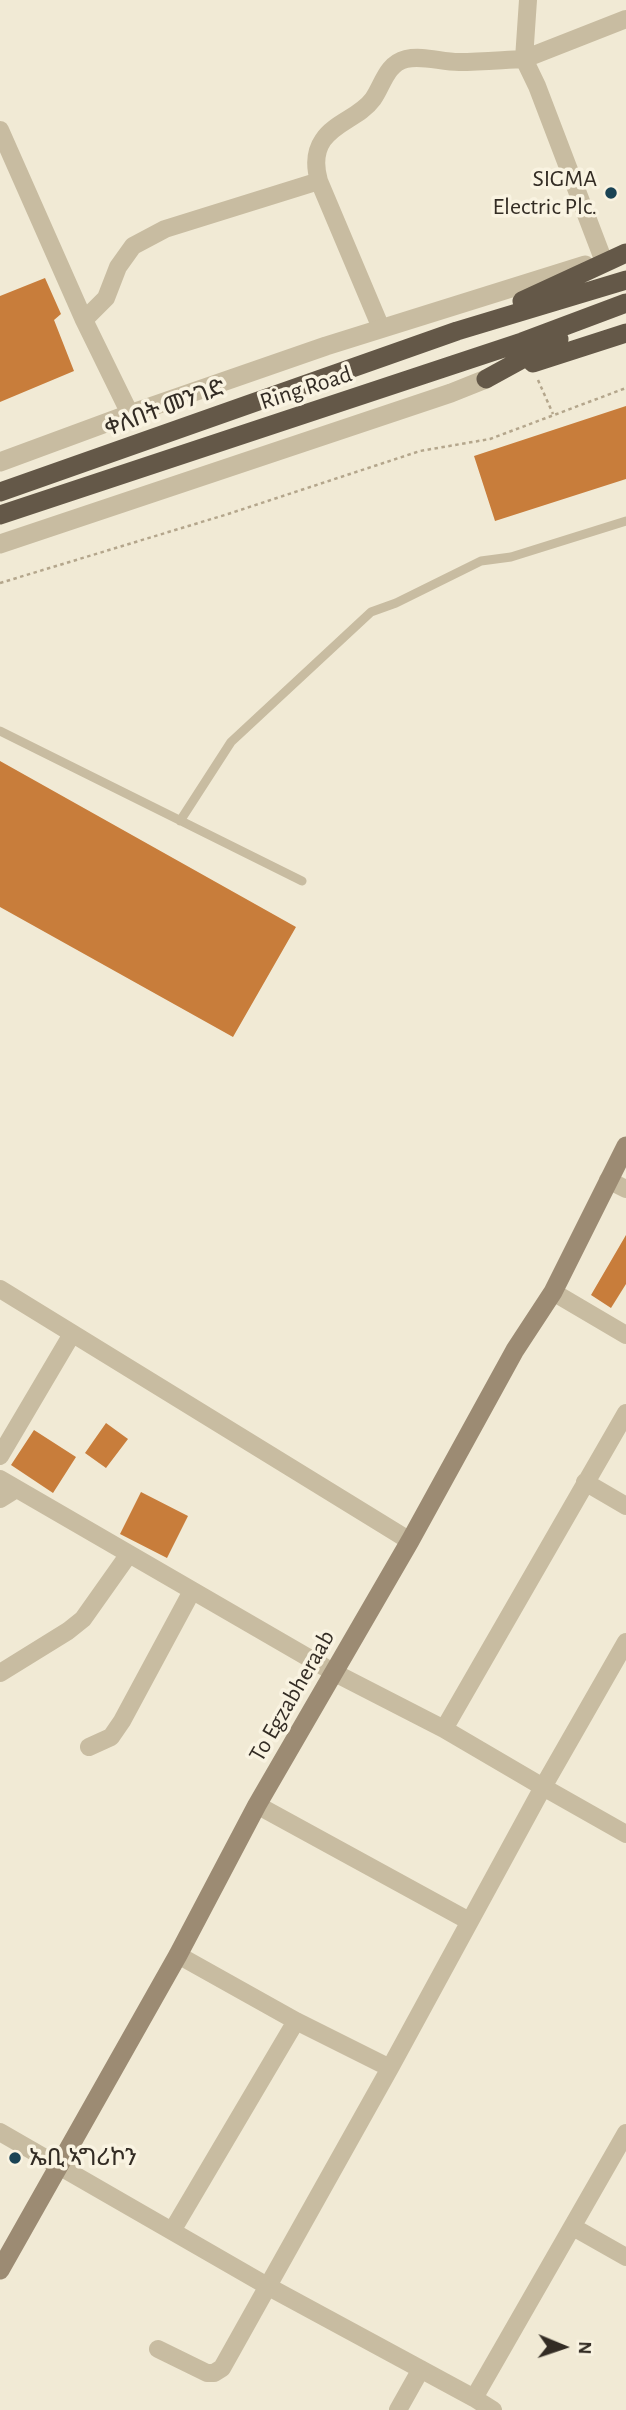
<!DOCTYPE html>
<html>
<head>
<meta charset="utf-8">
<style>
	body { margin:0 }
	#map { position:relative; width:626px; height:2410px; overflow:hidden; background:#f1ead5; font-family:"Alegreya Sans",sans-serif }
	canvas { display:block }
	.north { position:absolute; left:528px; top:2312px; width:70px; height:70px; -webkit-text-stroke:5px #f9f3e1; paint-order:stroke; rotate:92deg; font-size:19px; font-weight:700; line-height:28px; text-align:center; color:#332c24 }
	.north::after { content:''; display:block; margin:auto; width:24px; height:32px; background:#332c24; clip-path:polygon(50% 0,100% 100%,50% 72%,0 100%) }
</style>
</head>
<body>
<div id="map">
<canvas width="626" height="2410"></canvas>
<div class="north">N</div>
</div>
<script>
const ctx = document.querySelector('canvas').getContext('2d');
ctx.lineJoin = 'round';
function paint(path, color) {
  ctx.fillStyle = color;
  ctx.fill(path, 'evenodd');
}
function stroke(path, color, width, dash) {
  ctx.strokeStyle = color;
  ctx.lineWidth = width;
  ctx.lineCap = dash ? 'butt' : 'round';
  ctx.setLineDash(dash || []);
  ctx.stroke(path);
}
function label(font, color, halo, rows, align = 'center') {
  ctx.font = font + ' "Alegreya Sans","Noto Sans Ethiopic",sans-serif';
  ctx.lineWidth = 7;
  ctx.setLineDash([]);
  ctx.textBaseline = 'middle';
  ctx.strokeStyle = halo;
  ctx.fillStyle = color;
  for (const [text, x, y, turn = 0] of rows) {
    ctx.save();
    ctx.translate(x, y);
    ctx.rotate((+turn || 0) * Math.PI / 180);
    ctx.textAlign = isNaN(turn) ? turn : align;
    if (halo) ctx.strokeText(text, 0, 0);
    ctx.fillText(text, 0, 0);
    ctx.restore();
  }
}
paint(new Path2D(`
	M 45,278 L 61,314 L 54,320 L 74,371 L 0,402 L 0,296 Z
	M 626,406 L 626,479 L 495,521 L 474,456 Z
	M 0,761 L 296,927 L 233,1037 L 0,907 Z
	M 626,1235 L 626,1284 L 611,1308 L 591,1295 Z
	M 106,1423 L 128,1439 L 106,1468 L 85,1453 Z
	M 34,1430 L 76,1457 L 53,1493 L 11,1465 Z
	M 141,1492 L 188,1516 L 167,1558 L 120,1534 Z`), '#c87d3b');
stroke(new Path2D(`
	M 538,380 L 553,414
	M 0,583 L 228,514 L 420,451 L 490,439 L 626,388`), '#b4a68c', 2.5, [3.5, 3.5]);
stroke(new Path2D(`
	M 0,731 L 302,881
	M 180,821 L 231,742 L 371,612 L 396,603 L 481,561 L 511,557 L 626,521`), '#c8bca1', 9);
stroke(new Path2D(`
	M 0,130 L 84,320 L 130,414
	M 603,259 L 537,86 L 524,59 L 626,19
	M 84,320 L 106,298 L 118,267 L 133,246 L 165,229 L 319,181
	M 381,328 L 319,181 C 315,167 314,153 323,140 C 335,122 360,117 373,99 C 383,85 386,64 406,59 C 423,55 441,62 459,62 C 481,62 502,60 524,59 L 528,0
	M 608,1180 L 626,1189
	M 0,1289 L 410,1541
	M 553,1292 L 626,1335
	M 0,1456 L 72,1334
	M 0,1479 L 333,1672 L 444,1729 L 543,1787 L 390,2068 L 222,2368 L 214,2373 L 207,2373 L 158,2349
	M 585,1482 L 626,1506
	M 0,1499 L 16,1489
	M 626,1642 L 543,1787 L 626,1834
	M 0,1673 L 68,1631 L 83,1619 L 129,1554
	M 444,1729 L 626,1413
	M 89,1747 L 111,1737 L 122,1721 L 192,1591
	M 257,1805 L 469,1921
	M 178,1955 L 296,2021 L 390,2068
	M 0,2132 L 269,2287 L 474,2398 L 626,2133
	M 573,2227 L 626,2257
	M 172,2231 L 296,2021
	M 474,2398 L 493,2410
	M 398,2410 L 421,2369`), '#c8bca1', 18);
stroke(new Path2D(`
	M 0,462 L 130,414 L 326,346 L 585,265
	M 0,544 L 451,393 L 486,379`), '#c8bca1', 19);
stroke(new Path2D(`
	M 0,2270 L 178,1955 L 257,1805 L 410,1541 L 515,1350 L 553,1292 L 626,1146`), '#9c8b73', 19);
stroke(new Path2D(`
	M 522,301 L 626,253
	M 533,363 L 626,333
	M 486,379 L 559,339
	M 0,492 L 457,331 L 626,280
	M 0,515 L 522,342 L 626,303`), '#645848', 19);
for (const [x, y, r, color] of [
	[611,193,7,"#1a4354"],
	[15,2158,7,"#1a4354"]
]) {
  const dot = new Path2D();
  dot.arc(x, y, r, 0, 2 * Math.PI);
  ctx.fillStyle = color;
  ctx.fill(dot);
  stroke(dot, '#f9f3e1', 2.5);
}
label('24px', '#332c24', '#f9f3e1', [
	["SIGMA",597,179],
	["Electric Plc.",597,207],
	["ኤቢ ኣግሪኮን",29,2158,"left"]
], 'right');
label('24px', '#332c24', '#f9f3e1', [
	["Ring Road",306,388,-18],
	["ቀለበት መንገድ",165,408,-20],
	["To Egzabheraab",292,1696,-60]
]);
</script>
</body>
</html>
